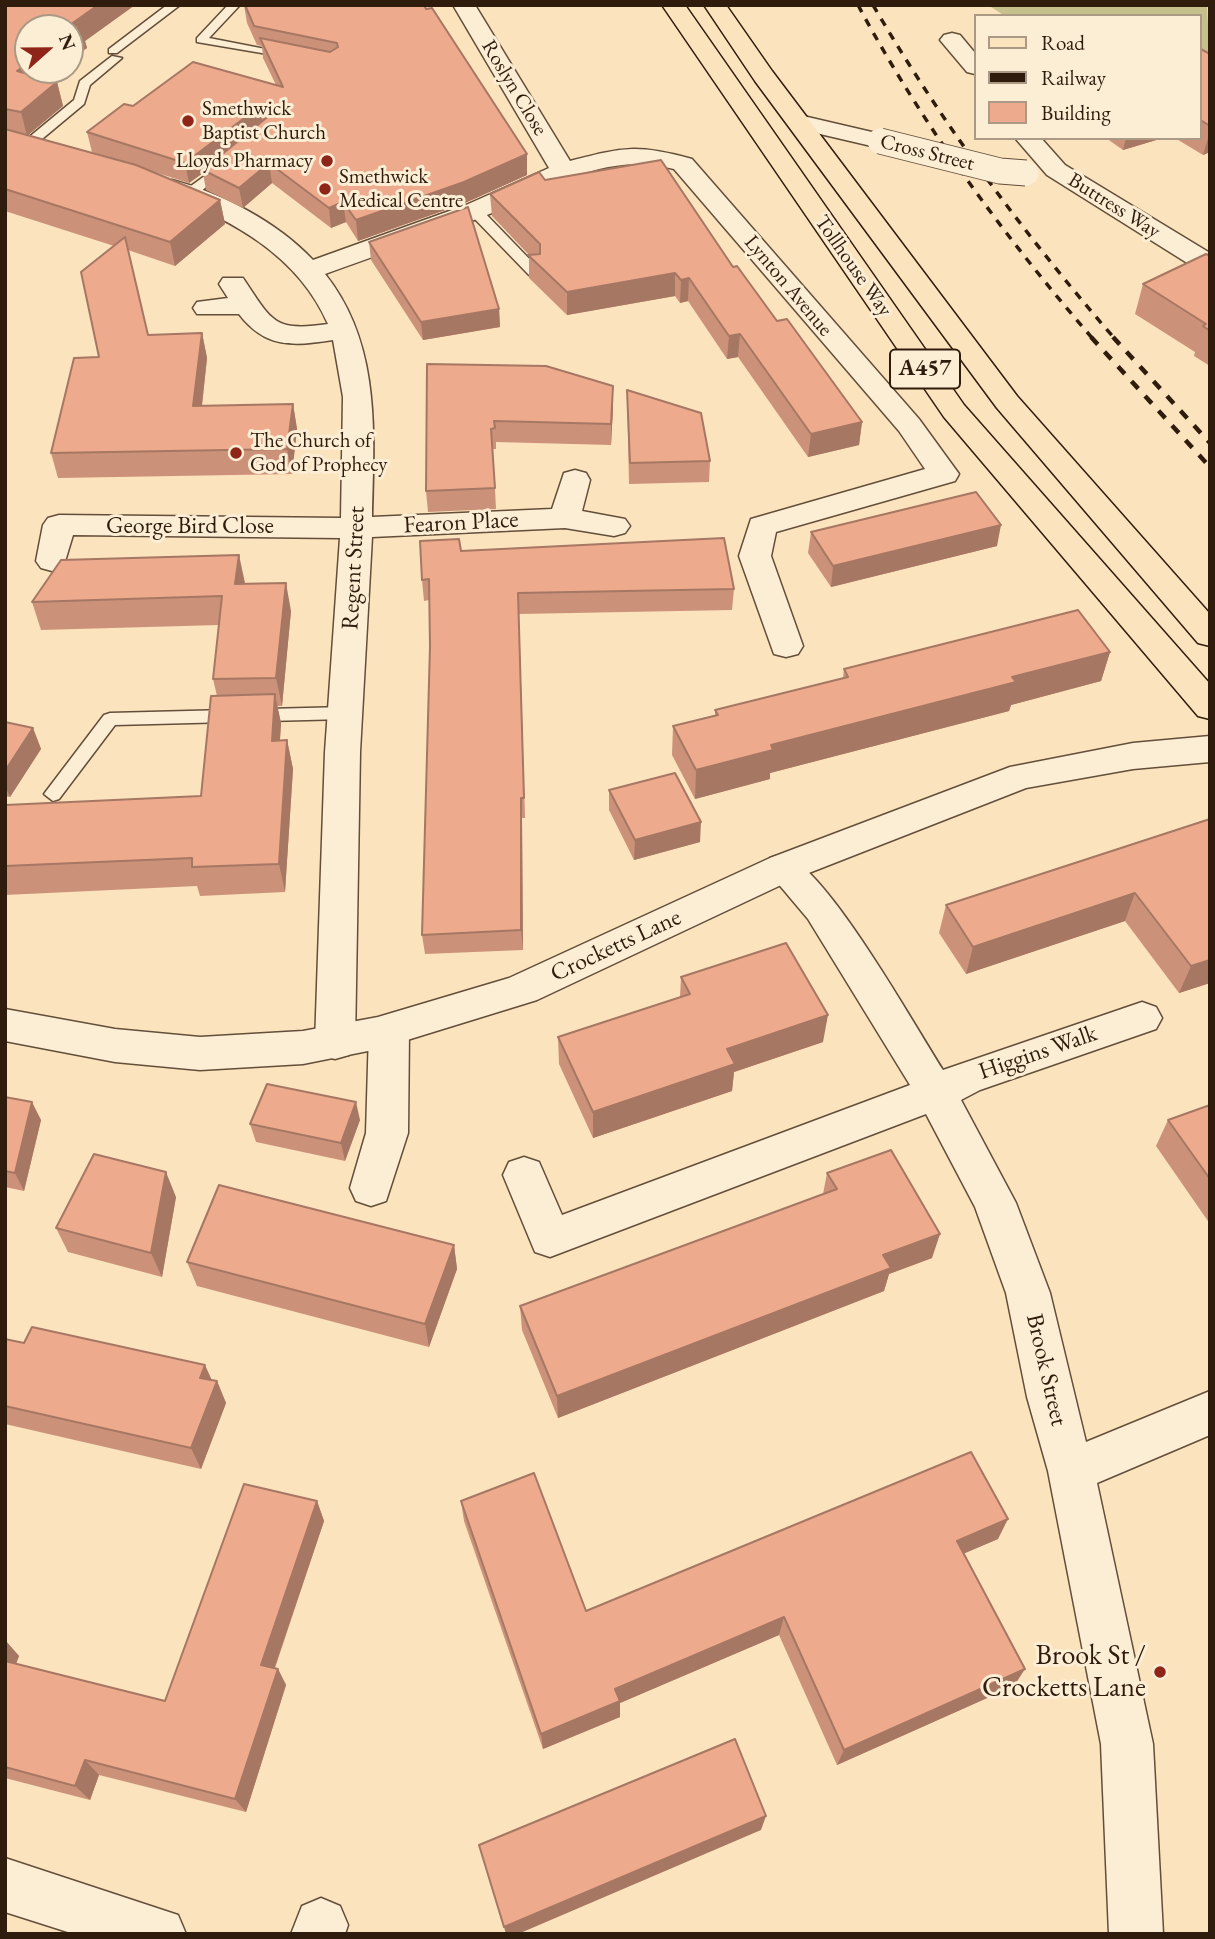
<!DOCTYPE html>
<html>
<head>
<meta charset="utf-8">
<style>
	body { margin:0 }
	#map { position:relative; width:1215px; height:1939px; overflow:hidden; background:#fbe3be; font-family:"EB Garamond",serif }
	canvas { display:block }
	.frame { position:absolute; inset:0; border:7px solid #301c0d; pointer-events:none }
	.legend { position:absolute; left:974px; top:14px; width:228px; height:126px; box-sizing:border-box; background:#fcedd5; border:2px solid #aa9985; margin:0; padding:9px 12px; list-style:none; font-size:21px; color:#301c0d }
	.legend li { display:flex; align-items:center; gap:14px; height:35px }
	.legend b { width:35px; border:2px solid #aa9985 }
	.north { position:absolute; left:14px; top:14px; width:70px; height:70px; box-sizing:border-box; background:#fcedd5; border:2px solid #aa9985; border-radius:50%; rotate:69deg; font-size:19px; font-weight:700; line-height:28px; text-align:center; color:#301c0d }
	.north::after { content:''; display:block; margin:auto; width:24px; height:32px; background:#8f2418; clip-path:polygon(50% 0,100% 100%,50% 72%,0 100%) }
</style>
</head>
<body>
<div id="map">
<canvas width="1215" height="1939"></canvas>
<div class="frame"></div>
<ul class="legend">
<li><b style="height:9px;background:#fbe3be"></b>Road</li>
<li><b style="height:9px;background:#301c0d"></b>Railway</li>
<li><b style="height:19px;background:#edaa8d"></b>Building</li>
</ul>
<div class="north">N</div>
</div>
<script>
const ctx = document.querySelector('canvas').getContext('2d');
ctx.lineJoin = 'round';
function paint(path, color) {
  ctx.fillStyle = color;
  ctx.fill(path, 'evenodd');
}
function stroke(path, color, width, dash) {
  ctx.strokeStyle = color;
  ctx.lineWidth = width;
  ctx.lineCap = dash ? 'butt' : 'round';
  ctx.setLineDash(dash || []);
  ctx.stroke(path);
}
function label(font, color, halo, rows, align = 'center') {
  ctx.font = font + ' "EB Garamond",serif';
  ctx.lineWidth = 6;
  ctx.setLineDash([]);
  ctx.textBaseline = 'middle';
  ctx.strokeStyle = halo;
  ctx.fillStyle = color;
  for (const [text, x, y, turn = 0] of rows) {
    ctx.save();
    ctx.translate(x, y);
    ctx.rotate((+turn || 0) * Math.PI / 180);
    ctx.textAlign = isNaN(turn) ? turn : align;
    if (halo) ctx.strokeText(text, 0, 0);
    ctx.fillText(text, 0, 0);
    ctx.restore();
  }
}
paint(new Path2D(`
	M 988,5 L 1207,5 L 1210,63 L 1199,67 L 1199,16 L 1005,16 Z`), '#c6c18c');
const service = new Path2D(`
	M 167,5 L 180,5 L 117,53 L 109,53 L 109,49 Z
	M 228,5 L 240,5 L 209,38 L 291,54 L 291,58 L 197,42 L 197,38 Z
	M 112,56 L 122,58 L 90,85 L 84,104 L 30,149 L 22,149 L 22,143 L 74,100 L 80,81 Z
	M 224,162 L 228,163 L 228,169 L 194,197 L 184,197 L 184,191 Z
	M 470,208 L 480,208 L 539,269 L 539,275 L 529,275 L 470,214 Z
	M 345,707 L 354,713 L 345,719 L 115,725 L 59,799 L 53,801 L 44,794 L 104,715 L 110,713 Z`);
const minor = new Path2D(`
	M 453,5 L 475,5 L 570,161 C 624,147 637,144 692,159 L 919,419 L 959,474 L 955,481 L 776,532 L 771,556 L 803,646 L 798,654 L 786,657 L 774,654 L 739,556 L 751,519 L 925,469 L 899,431 L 674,169 C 601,150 547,192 482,217 C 430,237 377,255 325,274 C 381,344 374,432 372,517 L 552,509 L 564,473 L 575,470 L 586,473 L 590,480 L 582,511 L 625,519 L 630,526 L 625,533 L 614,536 L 565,528 L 372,537 L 360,752 L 355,1043 L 349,1055 L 335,1059 L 321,1055 L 315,1043 L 325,752 L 340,538 L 73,535 L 63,568 L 52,571 L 41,568 L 36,561 L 43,525 L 48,518 L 59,515 L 341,518 L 343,397 L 333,340 C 293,346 266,349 239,314 L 197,314 L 193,308 L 197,302 L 228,298 L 219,284 L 223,278 L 243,278 C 272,321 273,332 328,324 C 298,255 231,219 163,193 L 159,188 L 163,183 L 172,180 C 222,193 277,222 313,260 L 466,205 L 549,168 Z
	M 952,33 L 960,35 L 975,53 L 975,74 L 967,72 L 940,40 L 944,35 Z
	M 799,115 L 889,136 L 892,141 L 889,146 L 880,148 L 790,127 L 787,122 L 790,117 Z
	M 1015,138 L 1041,138 L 1065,165 L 1210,253 L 1210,273 L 1200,271 L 1047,175 Z
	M 783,854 C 827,868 914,1025 943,1070 L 1142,1002 L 1156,1007 L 1162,1018 L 1156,1029 L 980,1090 L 961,1100 L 1016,1203 L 1050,1293 L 1086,1442 L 1210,1391 L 1210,1435 L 1097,1483 L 1153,1744 L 1163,1934 L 1109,1934 L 1101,1744 L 1048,1471 L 1027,1397 L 1006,1293 L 975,1207 L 926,1114 L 550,1257 L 535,1252 L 503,1175 L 509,1162 L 524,1157 L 539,1162 L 562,1215 L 910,1085 L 808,919 L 765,868 L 770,858 Z
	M 389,1015 L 403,1020 L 409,1031 L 408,1133 L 386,1201 L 371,1206 L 356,1201 L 350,1188 L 366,1133 L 369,1031 L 375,1020 Z
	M 5,1858 L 178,1915 L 186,1934 L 74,1934 L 5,1912 Z
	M 321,1898 L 340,1906 L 348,1925 L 345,1934 L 291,1934 L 302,1906 Z`);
const tertiary = new Path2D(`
	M 1210,736 L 1210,762 L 1133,769 L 1026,788 L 796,878 L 537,1000 L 378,1049 L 303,1064 L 200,1070 L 115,1062 L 5,1041 L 5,1009 L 115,1029 L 200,1037 L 303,1031 L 378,1017 L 509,978 L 770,858 L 1010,767 L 1133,743 Z`);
const primary = new Path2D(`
	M 662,5 L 685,5 L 964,405 L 1210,684 L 1210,719 L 1198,716 L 944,417 Z
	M 704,5 L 726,5 L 772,71 L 1017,396 L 1210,614 L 1210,646 L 1198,643 L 997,408 L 755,81 Z`);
stroke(service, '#634e39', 3);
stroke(minor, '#634e39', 3);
stroke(tertiary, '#634e39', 3);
stroke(primary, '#301c0d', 3);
paint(service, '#fcedd5');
paint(minor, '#fcedd5');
paint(tertiary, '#fcedd5');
paint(primary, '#fbe3be');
stroke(new Path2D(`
	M 858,5 C 923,126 1003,235 1093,339
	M 873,5 C 943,125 1024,234 1115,339`), '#301c0d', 3.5, [8, 8]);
stroke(new Path2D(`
	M 1091,337 L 1210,467
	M 1113,337 L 1210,443`), '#301c0d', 4.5, [10, 10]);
const minorBridge = new Path2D(`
	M 880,141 L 1000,171 L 1026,173`);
stroke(minorBridge, '#634e39', 27, []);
stroke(minorBridge, '#fcedd5', 25);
paint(new Path2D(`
	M 7,5 L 135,5 L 85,41 L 87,48 L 70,60 L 70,28 L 28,28 L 28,70 L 56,70 L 44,79 L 57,82 L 63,106 L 28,135 L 112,158 L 92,152 L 87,132 L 124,104 L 133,106 L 193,62 L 276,85 L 263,58 L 262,46 L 257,45 L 247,23 L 244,5 L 424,5 L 426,9 L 432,8 L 527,154 L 527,175 L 465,203 L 358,241 L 346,222 L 331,228 L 272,183 L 243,208 L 206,190 L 203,173 L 189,183 L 148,170 L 220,200 L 225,224 L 175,266 L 128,250 L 148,335 L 202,333 L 207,358 L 202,406 L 293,404 L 297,429 L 292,474 L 58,478 L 51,453 L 74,358 L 99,357 L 81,272 L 114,246 L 5,211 L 5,7 Z
	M 1199,48 L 1210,54 L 1210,152 L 1203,155 L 1175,138 L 1199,138 Z
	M 1106,138 L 1163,138 L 1123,150 Z
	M 545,180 L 733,267 L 777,321 L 862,422 L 859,445 L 808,457 L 738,357 L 727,359 L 688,301 L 680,303 L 675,296 L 567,315 L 529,278 L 529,255 L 492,216 L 490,194 Z
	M 369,242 L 499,309 L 500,327 L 423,340 L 371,260 Z
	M 1210,256 L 1210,366 L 1194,356 L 1195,352 L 1135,314 L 1143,284 Z
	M 427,364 L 613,407 L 611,445 L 496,442 L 496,449 L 493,449 L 496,509 L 428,512 L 426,491 Z
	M 627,390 L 710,461 L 709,482 L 629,484 Z
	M 811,532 L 997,546 L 831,587 L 808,553 Z
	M 461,551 L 734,589 L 732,610 L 519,614 L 525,818 L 522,818 L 523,950 L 425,954 L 422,935 L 430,646 L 429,600 L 424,601 L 422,580 Z
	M 245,584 L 291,611 L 282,706 L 277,706 L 281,723 L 280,740 L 287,740 L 293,769 L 285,892 L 200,896 L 197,886 L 5,895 L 5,805 L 201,796 L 217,696 L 213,679 L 219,625 L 41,630 L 32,602 Z
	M 1110,652 L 1101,681 L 1011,705 L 1009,711 L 770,773 L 770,779 L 695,799 L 672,755 L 673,726 L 715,715 L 715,710 L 843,678 L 844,669 Z
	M 5,722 L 33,728 L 41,749 L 10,797 L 5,796 Z
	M 609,790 L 700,842 L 634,860 L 609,810 Z
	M 1210,819 L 1210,983 L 1179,993 L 1125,921 L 966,974 L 939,933 L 946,905 Z
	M 681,977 L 823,1042 L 734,1072 L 732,1091 L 593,1138 L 559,1064 L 558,1037 L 680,997 Z
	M 5,1097 L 41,1120 L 24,1191 L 5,1187 Z
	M 1210,1105 L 1210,1224 L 1156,1146 L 1168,1120 Z
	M 360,1120 L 345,1161 L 256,1142 L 250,1124 Z
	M 827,1173 L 932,1258 L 889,1274 L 884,1291 L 558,1418 L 522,1330 L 520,1306 L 823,1194 Z
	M 176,1197 L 162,1277 L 68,1252 L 56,1228 Z
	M 454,1245 L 457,1269 L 429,1347 L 197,1286 L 187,1262 Z
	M 5,1339 L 217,1381 L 226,1403 L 201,1469 L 5,1424 Z
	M 317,1501 L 324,1521 L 275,1668 L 278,1669 L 286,1685 L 246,1812 L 99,1775 L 90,1800 L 5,1778 L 5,1640 L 19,1656 L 16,1664 L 165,1701 Z
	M 461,1501 L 586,1611 L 998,1539 L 964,1553 L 1014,1686 L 837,1765 L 779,1635 L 620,1703 L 620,1717 L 543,1749 L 464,1521 Z`), '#cc9279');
paint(new Path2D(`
	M 98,5 L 135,5 L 85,41 L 87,48 L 70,60 L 70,28 L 67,27 Z
	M 28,63 L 28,70 L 56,70 L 23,94 L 17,71 Z
	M 57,82 L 63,106 L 27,136 L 21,112 Z
	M 260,106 L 263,126 L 203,170 L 203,173 L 189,183 L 185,163 Z
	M 1210,131 L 1210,152 L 1203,155 Z
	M 1126,138 L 1163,138 L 1123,150 Z
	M 527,154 L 527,175 L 465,203 L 358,241 L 356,220 Z
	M 269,163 L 272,183 L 243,208 L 239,188 Z
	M 220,200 L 225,224 L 175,266 L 170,242 Z
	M 343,202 L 346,222 L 331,228 L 329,208 Z
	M 675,273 L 675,296 L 567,315 L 567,292 Z
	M 689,278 L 688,301 L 680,303 L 681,280 Z
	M 499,309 L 500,327 L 423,340 L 421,322 Z
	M 202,333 L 207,358 L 199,431 L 193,406 Z
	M 740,334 L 738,357 L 727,359 L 729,336 Z
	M 613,386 L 613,407 L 611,445 L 611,424 Z
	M 293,404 L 297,429 L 292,474 L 287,449 Z
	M 862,422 L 859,445 L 808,457 L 811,434 Z
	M 1001,525 L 997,546 L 831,587 L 833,566 Z
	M 239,555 L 245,583 L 235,584 Z
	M 286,583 L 291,611 L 282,706 L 276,678 Z
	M 1110,652 L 1101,681 L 1011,705 L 1009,711 L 770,773 L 770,779 L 695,799 L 696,770 L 771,745 L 1012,677 Z
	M 275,694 L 281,723 L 278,770 L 272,741 Z
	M 33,728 L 41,749 L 10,797 L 5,786 L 5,771 Z
	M 287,740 L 293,769 L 285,892 L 279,864 Z
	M 521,798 L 522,818 L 523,950 L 521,930 Z
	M 701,822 L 700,842 L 634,860 L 635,840 Z
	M 1135,893 L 1125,921 L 966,974 L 973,947 Z
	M 1210,960 L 1210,983 L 1179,993 L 1191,966 Z
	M 828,1015 L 823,1042 L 734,1072 L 732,1091 L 593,1138 L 593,1112 L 727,1049 Z
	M 32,1102 L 41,1120 L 24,1191 L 15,1173 Z
	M 356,1102 L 360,1120 L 345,1161 L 341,1143 Z
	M 166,1172 L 176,1197 L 162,1277 L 151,1253 Z
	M 940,1234 L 932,1258 L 889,1274 L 884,1291 L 558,1418 L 557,1396 L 883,1255 Z
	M 454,1245 L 457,1269 L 429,1347 L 425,1324 Z
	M 205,1365 L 215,1387 L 217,1381 L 226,1403 L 201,1469 L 191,1448 L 200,1378 Z
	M 317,1501 L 324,1521 L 270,1681 L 261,1665 Z
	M 1008,1519 L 998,1539 L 949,1560 L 957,1541 Z
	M 784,1617 L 779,1635 L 620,1703 L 620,1717 L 543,1749 L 541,1734 L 615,1689 Z
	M 5,1640 L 19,1656 L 11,1676 L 5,1669 Z
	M 278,1669 L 286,1685 L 246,1812 L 235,1799 Z
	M 1025,1669 L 1014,1686 L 837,1765 L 844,1750 Z
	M 85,1760 L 99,1775 L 90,1800 L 75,1786 Z
	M 766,1816 L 761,1830 L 518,1934 L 506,1934 L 504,1927 Z`), '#a67763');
const building = new Path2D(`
	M 7,5 L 98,5 L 67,27 L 82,25 L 70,33 L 70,28 L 28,28 L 28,63 L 17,71 L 57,82 L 21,112 L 5,109 L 5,7 Z
	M 245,5 L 424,5 L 426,9 L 432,8 L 527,154 L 464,182 L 356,220 L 343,202 L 329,208 L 269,163 L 239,188 L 203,170 L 271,114 L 270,109 L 260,106 L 185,163 L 87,132 L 124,104 L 133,106 L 193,62 L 283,87 L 260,38 L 330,52 L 338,47 L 337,43 L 254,26 Z
	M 1199,48 L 1210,54 L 1210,126 L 1199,119 Z
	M 5,129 L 136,165 L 220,200 L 170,242 L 5,189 Z
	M 661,160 L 733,267 L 737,266 L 777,321 L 787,319 L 862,422 L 811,434 L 740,334 L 729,336 L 689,278 L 681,280 L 675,273 L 567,292 L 528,255 L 540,254 L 540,244 L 490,194 L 539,172 L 545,180 Z
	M 468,207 L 499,309 L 421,322 L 369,242 Z
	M 125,237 L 148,335 L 202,333 L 193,406 L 293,404 L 287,449 L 51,453 L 74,358 L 99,357 L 81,272 Z
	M 1206,254 L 1210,256 L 1210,331 L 1203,326 L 1206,324 L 1143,284 Z
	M 427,364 L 546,366 L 613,386 L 611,424 L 494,421 L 495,428 L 491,429 L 495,488 L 426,491 Z
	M 627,390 L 701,413 L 710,461 L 630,463 Z
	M 976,492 L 1001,525 L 833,566 L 811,532 Z
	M 724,538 L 734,589 L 518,593 L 524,798 L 521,798 L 521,930 L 422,935 L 430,646 L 429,579 L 422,580 L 420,541 L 459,539 L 461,551 Z
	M 239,555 L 235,584 L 286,583 L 276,678 L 213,679 L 222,596 L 32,602 L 61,560 Z
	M 1078,610 L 1110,652 L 1012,677 L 1016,682 L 771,745 L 773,750 L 696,770 L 673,726 L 718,715 L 715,710 L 848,677 L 844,669 Z
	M 275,694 L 272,741 L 287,740 L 279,864 L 192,867 L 192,858 L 5,866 L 5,805 L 201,796 L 211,696 Z
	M 5,722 L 33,728 L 5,771 Z
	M 675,773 L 701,822 L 635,840 L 609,790 Z
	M 1210,819 L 1210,960 L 1191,966 L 1135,893 L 973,947 L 946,905 Z
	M 786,943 L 828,1015 L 727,1049 L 735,1064 L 593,1112 L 558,1037 L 690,994 L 681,977 Z
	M 267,1084 L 356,1102 L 341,1143 L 250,1124 Z
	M 5,1097 L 32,1102 L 15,1173 L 5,1171 Z
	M 1210,1105 L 1210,1179 L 1168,1120 Z
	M 891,1150 L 940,1234 L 883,1255 L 891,1268 L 557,1396 L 520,1306 L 837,1189 L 827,1173 Z
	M 94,1154 L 166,1172 L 151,1253 L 56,1228 Z
	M 219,1185 L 454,1245 L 425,1324 L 187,1262 Z
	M 32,1327 L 205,1365 L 200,1378 L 217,1381 L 191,1448 L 5,1406 L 5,1339 L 24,1343 Z
	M 971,1452 L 1008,1519 L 957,1541 L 1025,1669 L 844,1750 L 784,1617 L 615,1689 L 620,1701 L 541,1734 L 461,1501 L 534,1473 L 586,1611 Z
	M 244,1484 L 317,1501 L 261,1665 L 278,1669 L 235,1799 L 85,1760 L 75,1786 L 5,1767 L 5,1661 L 165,1701 Z
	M 735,1739 L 766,1816 L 504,1927 L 479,1845 Z`);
paint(building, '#edaa8d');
stroke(building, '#a67763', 2);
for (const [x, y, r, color] of [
	[188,121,7,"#8f2418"],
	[327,161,7,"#8f2418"],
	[325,189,7,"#8f2418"],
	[236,453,7,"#8f2418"],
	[1160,1672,7,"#8f2418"]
]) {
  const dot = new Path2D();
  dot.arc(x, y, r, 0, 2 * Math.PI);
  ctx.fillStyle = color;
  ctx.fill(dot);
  stroke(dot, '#fcedd5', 2.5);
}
label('21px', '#301c0d', '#fcedd5', [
	["Roslyn Close",514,88,59],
	["Cross Street",927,153,14],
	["Buttress Way",1114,206,32],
	["Tollhouse Way",853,266,55],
	["Lynton Avenue",788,286,50]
]);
label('21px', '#301c0d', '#fcedd5', [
	["Smethwick",202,109],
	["Baptist Church",202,133],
	["Lloyds Pharmacy",313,161,"right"],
	["Smethwick",339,177],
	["Medical Centre",339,201],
	["The Church of",250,441],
	["God of Prophecy",250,465]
], 'left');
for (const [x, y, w] of [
	[925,369,70]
]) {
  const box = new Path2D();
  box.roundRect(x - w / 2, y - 19.5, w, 39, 5);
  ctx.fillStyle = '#fcedd5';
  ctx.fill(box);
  stroke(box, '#301c0d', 2);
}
label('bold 23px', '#301c0d', null, [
	["A457",925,369]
]);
label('24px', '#301c0d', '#fcedd5', [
	["Fearon Place",461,523,-3],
	["George Bird Close",190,526],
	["Regent Street",354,568,-87],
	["Crocketts Lane",616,946,-25],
	["Higgins Walk",1038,1053,-19],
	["Brook Street",1046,1370,77]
]);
label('28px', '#301c0d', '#fcedd5', [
	["Brook St /",1146,1656],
	["Crocketts Lane",1146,1688]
], 'right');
</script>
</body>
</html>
